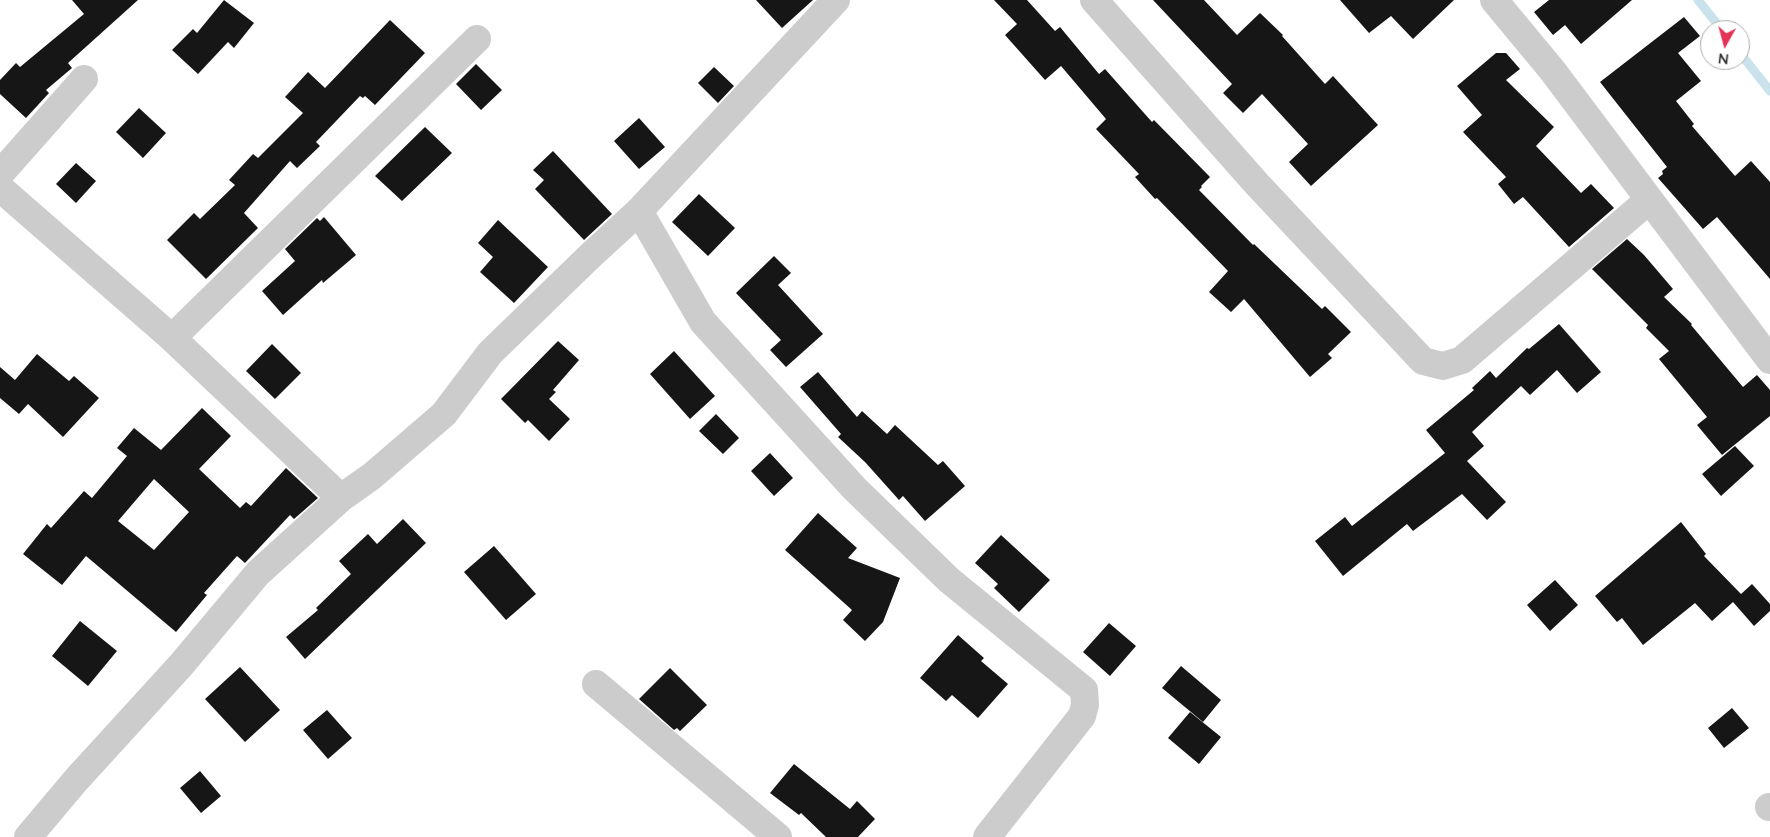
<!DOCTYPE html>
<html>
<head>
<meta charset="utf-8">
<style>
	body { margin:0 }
	#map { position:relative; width:1770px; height:837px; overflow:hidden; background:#fff; font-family:Lato,sans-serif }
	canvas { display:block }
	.north { position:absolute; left:1700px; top:20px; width:50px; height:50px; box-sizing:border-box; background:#fff; border:1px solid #acacac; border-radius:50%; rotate:187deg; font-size:14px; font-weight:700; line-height:20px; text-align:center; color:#2f2f2f }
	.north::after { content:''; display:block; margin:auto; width:18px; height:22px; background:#e33456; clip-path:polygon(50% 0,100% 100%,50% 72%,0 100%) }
</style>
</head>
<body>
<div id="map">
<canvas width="1770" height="837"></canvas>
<div class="north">N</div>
</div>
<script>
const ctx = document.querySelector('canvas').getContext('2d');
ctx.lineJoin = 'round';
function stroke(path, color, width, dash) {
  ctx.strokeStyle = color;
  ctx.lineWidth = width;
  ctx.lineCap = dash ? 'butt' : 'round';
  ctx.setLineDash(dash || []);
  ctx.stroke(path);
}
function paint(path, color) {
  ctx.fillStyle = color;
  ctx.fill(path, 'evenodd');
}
stroke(new Path2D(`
	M 1698,0 L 1722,30
	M 1740,53 L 1770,91`), '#cae2ec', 9);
paint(new Path2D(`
	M 72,0 L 138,0 L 68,63 L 72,68 L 46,90 L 49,93 L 26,118 L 0,94 L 0,80 L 16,63 L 20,67 L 84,14 Z
	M 224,0 L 254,23 L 234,48 L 228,42 L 198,74 L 172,50 L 193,29 L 197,33 Z
	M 756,0 L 813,0 L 782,28 Z
	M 994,0 L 1027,0 L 1055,31 L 1060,27 L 1099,74 L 1105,69 L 1152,122 L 1154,120 L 1210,177 L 1201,186 L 1202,187 L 1199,190 L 1253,245 L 1254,244 L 1322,309 L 1325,306 L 1351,332 L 1328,354 L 1332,358 L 1310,377 L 1244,299 L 1231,312 L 1209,292 L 1228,271 L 1157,198 L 1155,199 L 1135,177 L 1139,174 L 1096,129 L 1106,119 L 1061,66 L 1045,80 L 1005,35 L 1017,24 Z
	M 1153,0 L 1204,0 L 1237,35 L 1260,13 L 1283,35 L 1282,36 L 1325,84 L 1333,76 L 1378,125 L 1311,186 L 1289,162 L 1308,144 L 1262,94 L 1243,113 L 1223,93 L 1232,84 Z
	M 1340,0 L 1454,0 L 1413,39 L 1391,16 L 1369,33 Z
	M 1549,0 L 1632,0 L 1581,44 L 1565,25 L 1594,1 L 1553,35 L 1534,12 Z
	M 1684,17 L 1700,36 L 1678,53 L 1701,81 L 1676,101 L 1694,124 L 1692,126 L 1735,176 L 1751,161 L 1770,182 L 1770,279 L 1717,217 L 1703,229 L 1666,187 L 1658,178 L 1663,174 L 1662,171 L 1667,167 L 1600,82 Z
	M 390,20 L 425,53 L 375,105 L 365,96 L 363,98 L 360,96 L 316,142 L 320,146 L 297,168 L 290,161 L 244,213 L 258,228 L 206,279 L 167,240 L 194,213 L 200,219 L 235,185 L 229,180 L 253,154 L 258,158 L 303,113 L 285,97 L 308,72 L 325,88 Z
	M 1496,53 L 1506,53 L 1520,69 L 1506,80 L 1554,127 L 1536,146 L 1581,193 L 1591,184 L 1614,208 L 1569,247 L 1523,197 L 1514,204 L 1498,184 L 1506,177 L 1463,132 L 1482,115 L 1457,86 Z
	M 476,64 L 502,90 L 481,110 L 456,84 Z
	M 714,67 L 734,86 L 718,103 L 698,83 Z
	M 139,108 L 166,133 L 143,158 L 116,132 Z
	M 639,118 L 665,147 L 639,169 L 614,141 Z
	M 425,127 L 452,153 L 402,201 L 375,176 Z
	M 553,151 L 612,214 L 584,240 L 535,189 L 544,180 L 533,170 Z
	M 76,163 L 96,181 L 76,203 L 56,184 Z
	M 699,194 L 735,228 L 708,256 L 672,222 Z
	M 324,217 L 356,255 L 323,283 L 322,280 L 283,315 L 262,291 L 295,261 L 285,249 L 317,218 L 320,221 Z
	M 498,220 L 548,267 L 514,303 L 480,272 L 493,257 L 478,243 Z
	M 1627,239 L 1644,255 L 1673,289 L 1664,297 L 1692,324 L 1691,325 L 1743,387 L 1757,375 L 1770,390 L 1770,416 L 1722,455 L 1697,425 L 1707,417 L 1659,359 L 1669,351 L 1646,328 L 1648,325 L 1592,269 Z
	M 774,256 L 791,273 L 778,285 L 823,334 L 786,367 L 770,350 L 781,340 L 736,293 Z
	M 1559,324 L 1601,372 L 1577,393 L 1557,370 L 1530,395 L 1521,386 L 1472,432 L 1484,446 L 1467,461 L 1506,502 L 1487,520 L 1462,494 L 1413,531 L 1407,524 L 1343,576 L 1315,541 L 1345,517 L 1352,526 L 1445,453 L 1426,430 L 1474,390 L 1472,388 L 1490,371 L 1496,378 L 1527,348 L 1529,349 Z
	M 558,341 L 579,360 L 553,390 L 556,392 L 549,399 L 570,419 L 549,441 L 528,420 L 525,423 L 501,399 Z
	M 272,344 L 301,373 L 275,399 L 246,371 Z
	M 674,351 L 715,396 L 690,419 L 650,374 Z
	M 37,354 L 69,381 L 74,376 L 99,398 L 63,437 L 28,404 L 19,414 L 0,398 L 0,367 L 15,380 Z
	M 818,372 L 857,417 L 862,411 L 887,434 L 895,425 L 938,465 L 943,461 L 965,486 L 925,521 L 903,496 L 899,500 L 865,462 L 838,437 L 841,434 L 800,387 Z
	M 202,408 L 231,436 L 199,469 L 240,508 L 246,502 L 251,506 L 286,468 L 318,498 L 294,519 L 290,515 L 245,563 L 237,556 L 204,593 L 207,595 L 176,632 L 86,556 L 62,585 L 23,554 L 47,524 L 51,528 L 84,491 L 92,498 L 127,456 L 117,448 L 134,428 L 161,450 ZM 154,479 L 189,512 L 154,550 L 118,521 Z
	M 716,414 L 739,438 L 723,454 L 699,431 Z
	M 1735,446 L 1754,466 L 1721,496 L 1702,474 Z
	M 770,453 L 793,478 L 774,496 L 751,471 Z
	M 818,513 L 857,548 L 848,558 L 900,578 L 883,622 L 865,641 L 843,620 L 852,610 L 785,550 Z
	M 403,519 L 426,543 L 305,659 L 286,637 L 318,610 L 316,608 L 351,574 L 339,561 L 368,534 L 377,544 Z
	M 1681,522 L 1706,554 L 1704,556 L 1741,594 L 1752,584 L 1770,604 L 1770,611 L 1754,626 L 1733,602 L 1712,621 L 1695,603 L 1643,645 L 1622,618 L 1617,622 L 1595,596 Z
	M 1001,535 L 1050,580 L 1019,612 L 994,588 L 998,584 L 975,563 Z
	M 494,546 L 536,594 L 506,620 L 464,572 Z
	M 1555,580 L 1578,605 L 1550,631 L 1527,605 Z
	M 80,621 L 117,651 L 88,686 L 52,656 Z
	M 1109,623 L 1136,646 L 1110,676 L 1083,652 Z
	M 958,635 L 984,658 L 981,661 L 1008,684 L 978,718 L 952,695 L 946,701 L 920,678 Z
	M 1181,666 L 1221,700 L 1203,722 L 1162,688 Z
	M 240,667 L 280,710 L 245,742 L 205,699 Z
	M 670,668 L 707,705 L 680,731 L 677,728 L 674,730 L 639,699 Z
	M 1732,708 L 1749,728 L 1724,748 L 1708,728 Z
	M 327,710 L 352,738 L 328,759 L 303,730 Z
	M 1190,712 L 1221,737 L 1199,764 L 1168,738 Z
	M 794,764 L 850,809 L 857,801 L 875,819 L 858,837 L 826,837 L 801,813 L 799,815 L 770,793 Z
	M 200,771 L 221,796 L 201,813 L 180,788 Z`), '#161616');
stroke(new Path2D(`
	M 1094,0 L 1256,183 L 1423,361 L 1443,366 L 1462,360 L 1649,200
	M 1494,0 L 1552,70 L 1770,360
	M 0,174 L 84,79
	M 0,188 L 172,338 L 341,498
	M 639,211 L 703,322 L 855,489 L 949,580 L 1084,690 L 1085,705 L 1082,716 L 987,837
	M 172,338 L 477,39
	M 596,684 L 778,837
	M 1769,807 L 1770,807
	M 28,837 L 76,780 L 181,665 L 258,573 L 341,498 L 372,476 L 444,414 L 490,353 L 589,257 L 639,211 L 836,0`), '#ccc', 28);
</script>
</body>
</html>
